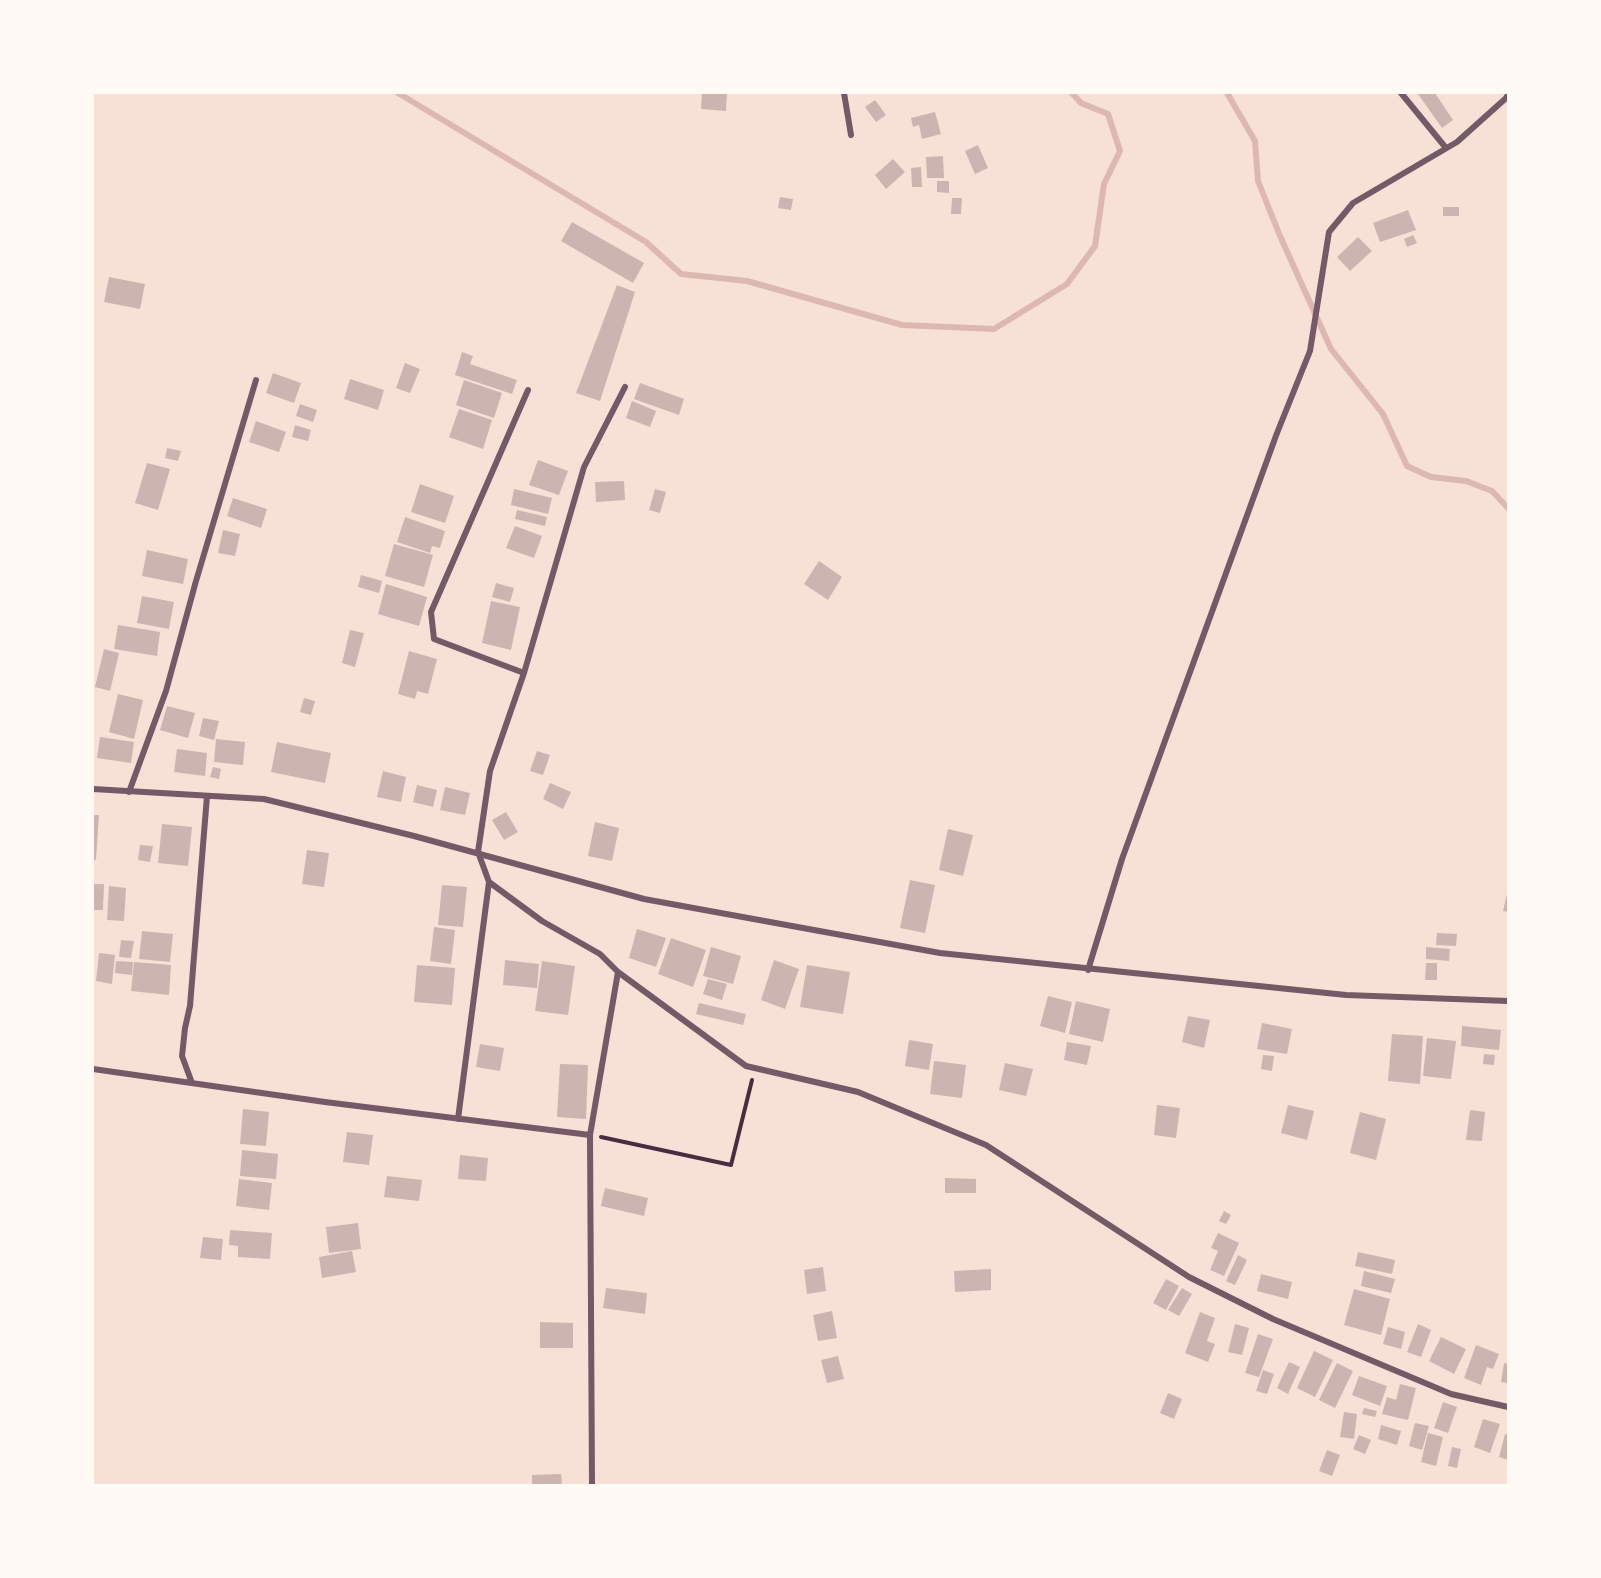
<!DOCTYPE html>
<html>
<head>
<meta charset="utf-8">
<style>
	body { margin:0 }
	#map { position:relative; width:1601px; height:1578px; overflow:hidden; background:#f7e1d7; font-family:"Golos Text",sans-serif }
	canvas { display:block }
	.frame { position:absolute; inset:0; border:94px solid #fffaf5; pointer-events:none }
</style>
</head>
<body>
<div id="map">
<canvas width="1601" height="1578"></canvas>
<div class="frame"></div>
</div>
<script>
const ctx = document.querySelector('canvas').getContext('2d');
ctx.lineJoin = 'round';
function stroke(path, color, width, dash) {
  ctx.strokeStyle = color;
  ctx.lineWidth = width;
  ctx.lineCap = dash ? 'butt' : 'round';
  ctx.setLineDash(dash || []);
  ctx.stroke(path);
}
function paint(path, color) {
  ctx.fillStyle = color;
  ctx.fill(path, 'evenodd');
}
stroke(new Path2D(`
	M 398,93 L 646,242 L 681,274 L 747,281 L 902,325 L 994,329 L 1067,284 L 1095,246 L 1104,184 L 1120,151 L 1108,114 L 1081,103 L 1072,93
	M 1227,93 L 1255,141 L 1258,181 L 1280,236 L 1331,349 L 1383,414 L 1407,466 L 1431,477 L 1466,481 L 1492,491 L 1508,508`), '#dcb8b0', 6);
paint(new Path2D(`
	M 702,93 L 727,93 L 726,111 L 701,109 Z
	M 1435,93 L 1453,120 L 1442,128 L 1418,94 Z
	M 875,100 L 886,115 L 876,122 L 865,107 Z
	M 935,112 L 941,134 L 922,139 L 919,125 L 913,127 L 911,118 Z
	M 978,145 L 988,168 L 975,174 L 965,151 Z
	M 943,156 L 944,178 L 927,178 L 926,157 Z
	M 893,159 L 905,172 L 886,189 L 875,175 Z
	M 921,167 L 922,187 L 912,187 L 911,168 Z
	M 937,181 L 949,181 L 949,193 L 937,192 Z
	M 780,197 L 793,199 L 791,210 L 778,208 Z
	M 952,198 L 962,198 L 961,214 L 951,214 Z
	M 1443,207 L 1459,207 L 1459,216 L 1443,216 Z
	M 1408,210 L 1416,230 L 1380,242 L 1373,223 Z
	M 572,222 L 644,263 L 633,283 L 561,241 Z
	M 1413,235 L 1417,243 L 1407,247 L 1404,239 Z
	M 1358,237 L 1372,251 L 1350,271 L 1337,257 Z
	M 109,277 L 145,284 L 140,309 L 104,302 Z
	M 617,285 L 635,292 L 600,401 L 576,393 Z
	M 462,352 L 473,356 L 470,364 L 517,380 L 512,394 L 455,375 Z
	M 405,363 L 420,369 L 410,393 L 396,388 Z
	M 273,373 L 301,383 L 294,403 L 266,393 Z
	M 350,379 L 384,390 L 378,410 L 344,399 Z
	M 464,380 L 502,393 L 494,418 L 456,405 Z
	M 640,383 L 684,399 L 679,415 L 634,399 Z
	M 632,401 L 656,411 L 650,427 L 626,418 Z
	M 300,404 L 317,410 L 313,422 L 296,416 Z
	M 459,409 L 492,420 L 483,449 L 449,437 Z
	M 256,421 L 286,432 L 279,452 L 249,442 Z
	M 295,425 L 311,430 L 308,441 L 292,437 Z
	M 167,448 L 181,451 L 178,461 L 165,458 Z
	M 538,460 L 568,471 L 559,495 L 529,485 Z
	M 147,463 L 170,469 L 158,510 L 135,503 Z
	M 624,481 L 625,500 L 596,502 L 595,482 Z
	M 420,484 L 454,496 L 445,523 L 411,512 Z
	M 514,489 L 552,498 L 548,514 L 511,505 Z
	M 655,489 L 666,492 L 660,513 L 649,510 Z
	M 233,498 L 267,509 L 261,528 L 227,516 Z
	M 517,510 L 547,517 L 545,526 L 515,519 Z
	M 405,517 L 445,531 L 440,548 L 432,546 L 430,553 L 397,542 Z
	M 515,526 L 542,536 L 534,558 L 506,548 Z
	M 223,530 L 240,534 L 235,556 L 218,553 Z
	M 394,544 L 433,555 L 424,587 L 385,576 Z
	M 147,550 L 188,559 L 183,584 L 142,576 Z
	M 819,561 L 842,577 L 828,600 L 804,584 Z
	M 361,575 L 382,581 L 379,593 L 358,587 Z
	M 496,583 L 514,588 L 510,602 L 492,597 Z
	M 386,584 L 427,597 L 419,626 L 378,614 Z
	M 142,596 L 174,602 L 169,629 L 137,623 Z
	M 491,601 L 520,607 L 511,650 L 482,643 Z
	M 118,625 L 160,632 L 157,656 L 114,649 Z
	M 350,630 L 364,633 L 355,667 L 342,663 Z
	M 104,649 L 119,653 L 110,691 L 95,687 Z
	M 409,651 L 437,659 L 428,694 L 417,691 L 415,699 L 398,694 Z
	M 118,694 L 143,700 L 134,739 L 109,732 Z
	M 304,698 L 315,701 L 311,715 L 300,712 Z
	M 167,706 L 195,713 L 188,738 L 160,730 Z
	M 203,718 L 219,721 L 214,740 L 199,736 Z
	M 100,737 L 134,742 L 131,763 L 97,758 Z
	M 216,739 L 245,742 L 243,765 L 214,762 Z
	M 277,742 L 331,753 L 325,783 L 271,772 Z
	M 177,749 L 207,753 L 205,776 L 174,772 Z
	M 537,751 L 550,755 L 543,775 L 530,771 Z
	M 213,767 L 221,769 L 219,779 L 210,777 Z
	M 383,771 L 406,777 L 401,802 L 377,797 Z
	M 550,783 L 571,792 L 563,809 L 543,799 Z
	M 417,785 L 437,790 L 433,807 L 413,802 Z
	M 445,787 L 470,793 L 465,815 L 440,810 Z
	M 506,812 L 518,832 L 504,840 L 492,820 Z
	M 93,815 L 99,815 L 96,860 L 93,860 Z
	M 595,822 L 619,828 L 612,861 L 588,856 Z
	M 162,824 L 192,827 L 188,866 L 158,863 Z
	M 948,829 L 973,835 L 963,876 L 939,870 Z
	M 140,845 L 153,846 L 150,862 L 138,860 Z
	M 307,850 L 329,853 L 324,887 L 302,884 Z
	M 910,880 L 935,885 L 925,933 L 900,928 Z
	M 93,884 L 104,884 L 103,910 L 93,910 Z
	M 442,885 L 467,887 L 463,927 L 438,925 Z
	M 109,886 L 126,888 L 124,921 L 107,920 Z
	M 1507,894 L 1508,894 L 1508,912 L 1503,911 Z
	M 434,927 L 455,930 L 451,964 L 430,961 Z
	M 637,929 L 666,938 L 656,967 L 629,958 Z
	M 142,931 L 173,934 L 170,962 L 139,959 Z
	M 1437,933 L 1457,934 L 1456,946 L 1436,945 Z
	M 671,938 L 706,950 L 693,987 L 658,974 Z
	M 121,940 L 134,941 L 131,958 L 119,957 Z
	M 711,947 L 741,956 L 733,984 L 703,976 Z
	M 1426,947 L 1450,949 L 1449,961 L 1426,959 Z
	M 99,953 L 115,955 L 112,984 L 96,981 Z
	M 505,960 L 539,964 L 537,988 L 503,985 Z
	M 774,960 L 799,969 L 785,1009 L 761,1000 Z
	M 116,961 L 133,962 L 132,975 L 115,973 Z
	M 542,961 L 575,966 L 568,1015 L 535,1011 Z
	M 134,962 L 171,965 L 169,995 L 131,991 Z
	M 1426,963 L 1437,963 L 1437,980 L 1425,980 Z
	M 417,965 L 455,968 L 452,1005 L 414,1002 Z
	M 807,965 L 850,972 L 843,1014 L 800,1007 Z
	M 708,979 L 727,984 L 722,1000 L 703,994 Z
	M 1048,996 L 1072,1002 L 1065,1033 L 1040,1026 Z
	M 1076,1001 L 1110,1009 L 1103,1042 L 1069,1034 Z
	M 699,1003 L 746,1014 L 743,1025 L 696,1014 Z
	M 1188,1016 L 1210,1020 L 1204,1048 L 1182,1042 Z
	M 1262,1023 L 1292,1029 L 1287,1054 L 1257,1049 Z
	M 1462,1026 L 1501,1030 L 1499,1050 L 1461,1046 Z
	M 1392,1034 L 1423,1036 L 1420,1084 L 1388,1081 Z
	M 1427,1038 L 1456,1041 L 1451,1079 L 1423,1076 Z
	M 909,1040 L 933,1044 L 929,1070 L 905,1066 Z
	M 1067,1042 L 1091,1046 L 1087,1065 L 1064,1060 Z
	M 480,1044 L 504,1048 L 500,1071 L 476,1067 Z
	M 1484,1054 L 1495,1055 L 1494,1065 L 1483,1064 Z
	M 1263,1055 L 1274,1056 L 1272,1071 L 1261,1069 Z
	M 934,1061 L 966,1065 L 962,1098 L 930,1094 Z
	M 1005,1063 L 1033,1069 L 1026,1096 L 999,1090 Z
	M 560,1064 L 588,1065 L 586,1119 L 557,1117 Z
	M 1157,1105 L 1180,1108 L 1176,1138 L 1154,1135 Z
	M 1288,1105 L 1314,1111 L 1307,1140 L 1281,1133 Z
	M 243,1109 L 269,1112 L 266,1146 L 240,1144 Z
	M 1470,1110 L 1485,1112 L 1482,1141 L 1466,1140 Z
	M 1360,1112 L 1386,1119 L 1376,1160 L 1350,1153 Z
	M 347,1132 L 373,1135 L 369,1165 L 343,1162 Z
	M 242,1150 L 278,1154 L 276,1179 L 240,1176 Z
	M 460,1155 L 488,1158 L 486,1181 L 458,1179 Z
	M 387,1176 L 422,1180 L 419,1201 L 384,1197 Z
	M 945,1178 L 976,1179 L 976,1193 L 945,1193 Z
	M 239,1179 L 272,1183 L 269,1210 L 236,1206 Z
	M 605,1188 L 648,1198 L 644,1216 L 601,1206 Z
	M 1224,1211 L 1231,1215 L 1226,1224 L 1219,1221 Z
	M 358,1223 L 361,1249 L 329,1253 L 326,1227 Z
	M 230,1230 L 272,1233 L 270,1259 L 238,1257 L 238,1246 L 229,1245 Z
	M 1218,1233 L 1239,1243 L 1224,1276 L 1210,1270 L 1218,1251 L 1211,1248 Z
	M 203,1237 L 223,1239 L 221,1260 L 200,1258 Z
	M 352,1251 L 356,1272 L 322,1278 L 319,1257 Z
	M 1358,1252 L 1395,1260 L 1392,1274 L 1355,1266 Z
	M 1238,1255 L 1247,1260 L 1235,1285 L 1226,1281 Z
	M 823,1267 L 826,1291 L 807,1294 L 804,1270 Z
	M 991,1269 L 991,1290 L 955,1292 L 954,1271 Z
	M 1364,1271 L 1395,1279 L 1391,1293 L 1361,1286 Z
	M 1261,1274 L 1292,1282 L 1288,1299 L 1257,1291 Z
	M 1166,1279 L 1179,1286 L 1166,1310 L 1153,1303 Z
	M 606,1288 L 647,1293 L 645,1314 L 603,1308 Z
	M 1182,1288 L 1192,1294 L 1179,1316 L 1168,1310 Z
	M 1354,1289 L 1390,1299 L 1381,1335 L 1344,1325 Z
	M 832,1311 L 837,1338 L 818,1341 L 813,1315 Z
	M 1200,1312 L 1215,1318 L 1207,1341 L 1215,1344 L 1208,1362 L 1185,1353 Z
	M 540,1322 L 573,1323 L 573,1348 L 540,1348 Z
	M 1235,1324 L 1249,1328 L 1242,1355 L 1228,1352 Z
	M 1418,1324 L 1431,1330 L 1421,1357 L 1407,1352 Z
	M 1388,1327 L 1405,1332 L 1401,1349 L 1383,1344 Z
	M 1258,1334 L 1273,1339 L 1259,1377 L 1245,1373 Z
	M 1441,1337 L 1466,1349 L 1454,1374 L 1429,1361 Z
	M 1476,1345 L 1499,1354 L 1493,1369 L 1487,1367 L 1481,1385 L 1464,1378 Z
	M 1314,1351 L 1333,1360 L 1315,1397 L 1297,1388 Z
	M 838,1356 L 844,1379 L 827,1383 L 821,1360 Z
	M 1289,1362 L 1300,1367 L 1288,1394 L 1277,1388 Z
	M 1337,1363 L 1353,1371 L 1335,1408 L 1319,1400 Z
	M 1504,1363 L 1508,1364 L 1508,1383 L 1501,1382 Z
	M 1263,1370 L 1274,1374 L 1267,1394 L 1256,1391 Z
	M 1359,1376 L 1387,1386 L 1380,1406 L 1352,1395 Z
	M 1400,1384 L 1416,1388 L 1408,1420 L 1382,1414 L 1387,1397 L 1396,1400 Z
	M 1168,1393 L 1182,1399 L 1174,1419 L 1160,1413 Z
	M 1443,1402 L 1457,1407 L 1448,1433 L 1434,1428 Z
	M 1364,1408 L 1377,1411 L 1375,1417 L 1362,1414 Z
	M 1344,1412 L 1357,1414 L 1354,1439 L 1340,1437 Z
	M 1483,1419 L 1500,1424 L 1490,1453 L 1474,1447 Z
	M 1415,1423 L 1429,1426 L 1422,1450 L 1409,1446 Z
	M 1381,1425 L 1401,1431 L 1397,1445 L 1378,1439 Z
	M 1428,1433 L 1443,1437 L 1436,1466 L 1421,1462 Z
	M 1505,1434 L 1508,1435 L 1508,1460 L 1499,1457 Z
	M 1359,1435 L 1371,1440 L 1365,1454 L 1353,1449 Z
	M 1452,1447 L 1461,1449 L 1457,1468 L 1448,1466 Z
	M 1327,1450 L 1340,1455 L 1332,1476 L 1319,1471 Z
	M 561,1474 L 562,1485 L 532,1485 L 532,1475 Z`), '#ccb4b1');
stroke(new Path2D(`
	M 601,1137 L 731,1165 L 752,1080`), '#4a2c40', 4);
stroke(new Path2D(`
	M 844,93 L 851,135
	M 1401,93 L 1446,148
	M 625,387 L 584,467 L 524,673 L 490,771 L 478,852 L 489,882 L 542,921 L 600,954 L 618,972 L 746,1066 L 858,1092 L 986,1145 L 1189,1277 L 1273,1319 L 1451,1394 L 1508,1407
	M 524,673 L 434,639 L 431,612 L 528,390
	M 93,789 L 264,799 L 414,836 L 644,899 L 940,953 L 1346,995 L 1508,1001
	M 129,792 L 166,691 L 196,581 L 256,380
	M 1088,970 L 1122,859 L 1277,433 L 1310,351 L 1329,232 L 1353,203 L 1457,142 L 1505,99 L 1508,95
	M 93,1069 L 325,1102 L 590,1135
	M 192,1083 L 182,1056 L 185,1028 L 190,1006 L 207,796
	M 458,1119 L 489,882
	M 592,1485 L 590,1135 L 618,972`), '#755966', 6);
</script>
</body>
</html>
